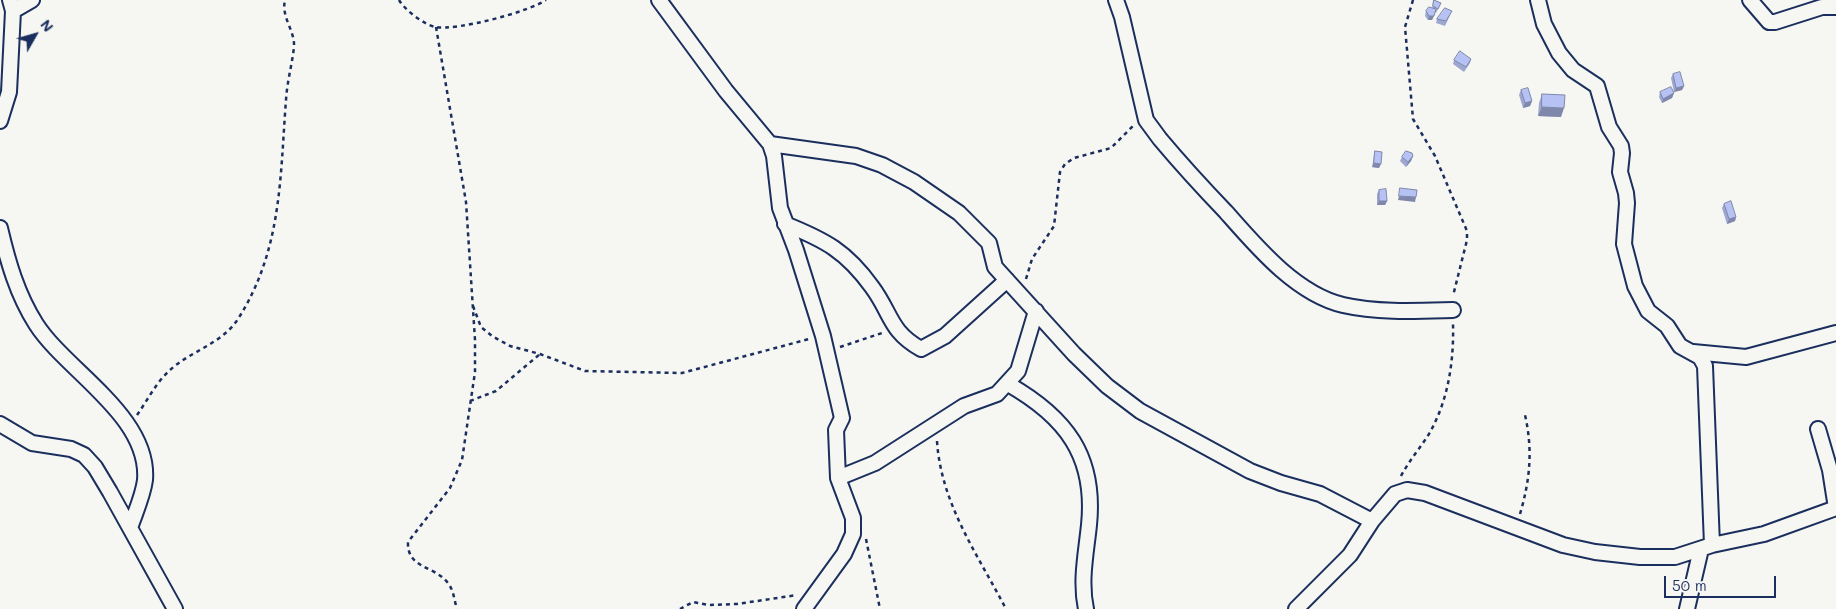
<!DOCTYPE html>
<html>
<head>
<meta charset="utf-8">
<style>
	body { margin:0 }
	#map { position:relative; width:1836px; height:609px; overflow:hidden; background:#f6f6f2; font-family:Mali,sans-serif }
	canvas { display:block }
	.north { position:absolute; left:10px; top:10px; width:50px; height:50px; -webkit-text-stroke:4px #f6f6f2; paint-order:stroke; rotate:52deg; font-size:14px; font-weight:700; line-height:20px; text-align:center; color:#1b2f5e }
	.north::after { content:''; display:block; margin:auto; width:18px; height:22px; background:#1b2f5e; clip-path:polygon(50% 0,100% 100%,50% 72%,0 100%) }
	.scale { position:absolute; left:1664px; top:576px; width:112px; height:22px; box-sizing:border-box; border:2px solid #1b2f5e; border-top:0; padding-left:6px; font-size:15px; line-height:18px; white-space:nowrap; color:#1b2f5e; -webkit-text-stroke:4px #f6f6f2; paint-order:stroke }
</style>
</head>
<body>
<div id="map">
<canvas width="1836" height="609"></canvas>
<div class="north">N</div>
<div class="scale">50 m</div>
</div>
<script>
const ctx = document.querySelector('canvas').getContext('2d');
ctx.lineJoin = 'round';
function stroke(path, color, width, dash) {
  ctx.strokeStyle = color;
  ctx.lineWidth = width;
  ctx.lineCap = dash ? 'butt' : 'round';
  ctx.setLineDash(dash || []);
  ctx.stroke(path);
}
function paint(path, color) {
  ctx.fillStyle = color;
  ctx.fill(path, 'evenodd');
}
const street = new Path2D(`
	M 659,0 L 726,91 L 770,144 L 774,156 L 780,208 L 796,250 L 823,336 L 842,418 L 836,430 L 838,478 L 853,518 L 853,534 L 844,554 L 804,609
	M 1116,0 L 1122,17 L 1146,120 L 1160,139 C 1181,164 1203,188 1226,212 C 1256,246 1296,294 1343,305 C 1378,313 1417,311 1453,310
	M 1538,0 L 1544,24 L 1559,53 L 1573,70 L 1597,86 L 1609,127 L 1621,146 L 1622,153 L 1620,172 L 1626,193 L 1627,203 L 1624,244 L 1635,286 L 1648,311 L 1667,326 L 1680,346 L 1700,357 L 1705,366 L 1712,545
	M 1750,0 L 1769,22 L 1775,22 L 1822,7 L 1836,7
	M 13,11 L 32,0
	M 0,121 L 9,92 L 13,11 L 10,0
	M 770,144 L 856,156 L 882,165 L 914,182 L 959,213 L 989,243 L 995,267 L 1074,354 L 1107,386 L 1140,411 L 1250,471 L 1281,483 L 1320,494 L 1372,521
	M 785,224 C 825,240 846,251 872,287 C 892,314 889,331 921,349 L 945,336 L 1007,280
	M 0,228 C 8,262 17,294 36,324 C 66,371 150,416 145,480 C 143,496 135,513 130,528
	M 1693,352 L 1746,357 L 1836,333
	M 1008,384 C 1066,417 1096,456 1089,525 C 1086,554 1080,581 1086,609
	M 0,424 L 32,443 L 71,449 L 84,455 L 95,467 L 110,492 L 175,609
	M 1818,429 L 1830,470 L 1836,508
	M 838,478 L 875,463 L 964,406 L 997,394 L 1018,371 L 1036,311
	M 1296,609 L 1350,555 L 1372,521 L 1395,494 L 1407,490 L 1425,493 L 1563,545 L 1595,552 L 1640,557 L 1675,557 L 1712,545 L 1764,534 L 1836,508
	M 1687,609 L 1701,549`);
stroke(street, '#1b2f5e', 18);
stroke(new Path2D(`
	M 399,0 C 405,10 423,24 435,27 C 457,31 528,12 546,0
	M 1413,0 L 1405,27 L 1413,119 L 1435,156 L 1467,231 L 1467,240 L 1453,296
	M 436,27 L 466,202 L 475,340 L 475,372 L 462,460 L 450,488 L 408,542 C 407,569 434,565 448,583 C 454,591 454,600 457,609
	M 1026,279 L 1032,259 L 1054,226 L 1060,172 L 1065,164 L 1074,158 L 1111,148 L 1134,125
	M 473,306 L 481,327 L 492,336 L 510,346 L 540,354 L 585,371 L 682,373 L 809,339
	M 840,347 L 882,333
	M 470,401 L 496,391 L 540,354
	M 137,415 C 147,401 156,383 168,372 C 189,351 221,345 238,319 C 282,250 280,178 286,100 C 287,82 292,65 294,47 C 295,30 281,18 285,0
	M 937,441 C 941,504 978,555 1006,609
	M 1401,476 C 1409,461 1420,448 1429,434 C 1448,401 1454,362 1453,324
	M 1520,514 C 1530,480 1533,450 1525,415
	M 866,539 L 880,609
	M 680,609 L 693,602 L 709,605 L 737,604 L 797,595`), '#1b2f5e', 2.5, [4, 4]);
stroke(street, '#f6f6f2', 14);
paint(new Path2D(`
	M 1434,0 L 1441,3 L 1436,13 L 1435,12 L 1432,20 L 1428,20 L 1425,16 L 1426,11 L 1432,8 Z
	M 1452,11 L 1445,26 L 1436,23 L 1437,19 Z
	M 1471,59 L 1470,63 L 1464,72 L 1453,64 L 1454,60 Z
	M 1673,74 L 1684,86 L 1682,90 L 1674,92 L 1671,78 Z
	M 1521,90 L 1532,101 L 1530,106 L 1523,108 L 1519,95 Z
	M 1660,92 L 1674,93 L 1672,98 L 1662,103 L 1659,97 Z
	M 1542,94 L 1561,117 L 1538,116 L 1539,103 Z
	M 1375,151 L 1379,168 L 1372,167 L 1374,156 Z
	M 1413,156 L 1411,161 L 1406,167 L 1400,161 L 1402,157 Z
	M 1379,190 L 1387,201 L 1385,205 L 1377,205 L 1377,194 Z
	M 1724,204 L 1736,217 L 1735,221 L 1727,224 L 1722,208 Z`), '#9da7d1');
paint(new Path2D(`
	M 1429,16 L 1434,16 L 1432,20 L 1428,20 Z
	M 1684,86 L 1682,90 L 1674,92 L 1676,88 Z
	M 1674,93 L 1672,98 L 1662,103 L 1663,99 Z
	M 1532,101 L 1530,106 L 1523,108 L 1525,103 Z
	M 1542,107 L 1564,108 L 1561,117 L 1538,116 Z
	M 1413,156 L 1411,161 L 1406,167 L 1408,162 Z
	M 1374,163 L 1381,164 L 1379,168 L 1372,167 Z
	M 1399,196 L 1416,197 L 1415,202 L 1398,200 Z
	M 1379,201 L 1387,201 L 1385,205 L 1377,205 Z
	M 1736,217 L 1735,221 L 1727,224 L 1729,219 Z`), '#7f88aa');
const building = new Path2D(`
	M 1434,0 L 1441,3 L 1438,9 L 1433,6 Z
	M 1429,7 L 1436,9 L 1434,16 L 1429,16 L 1426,11 Z
	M 1445,8 L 1452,11 L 1446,21 L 1437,19 Z
	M 1460,51 L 1471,59 L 1466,67 L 1454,60 Z
	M 1680,72 L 1684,86 L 1676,88 L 1673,74 Z
	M 1671,87 L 1674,93 L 1663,99 L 1660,92 Z
	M 1528,88 L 1532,101 L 1525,103 L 1521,90 Z
	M 1542,94 L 1565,95 L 1564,108 L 1542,107 Z
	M 1375,151 L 1382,152 L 1381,164 L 1374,163 Z
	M 1406,151 L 1412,153 L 1413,156 L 1408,162 L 1402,157 Z
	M 1400,188 L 1417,190 L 1416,197 L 1399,196 Z
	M 1386,189 L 1387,201 L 1379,201 L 1379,190 Z
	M 1731,201 L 1736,217 L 1729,219 L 1724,204 Z`);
paint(building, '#b6c2f3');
stroke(building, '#7f88aa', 1);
</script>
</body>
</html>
